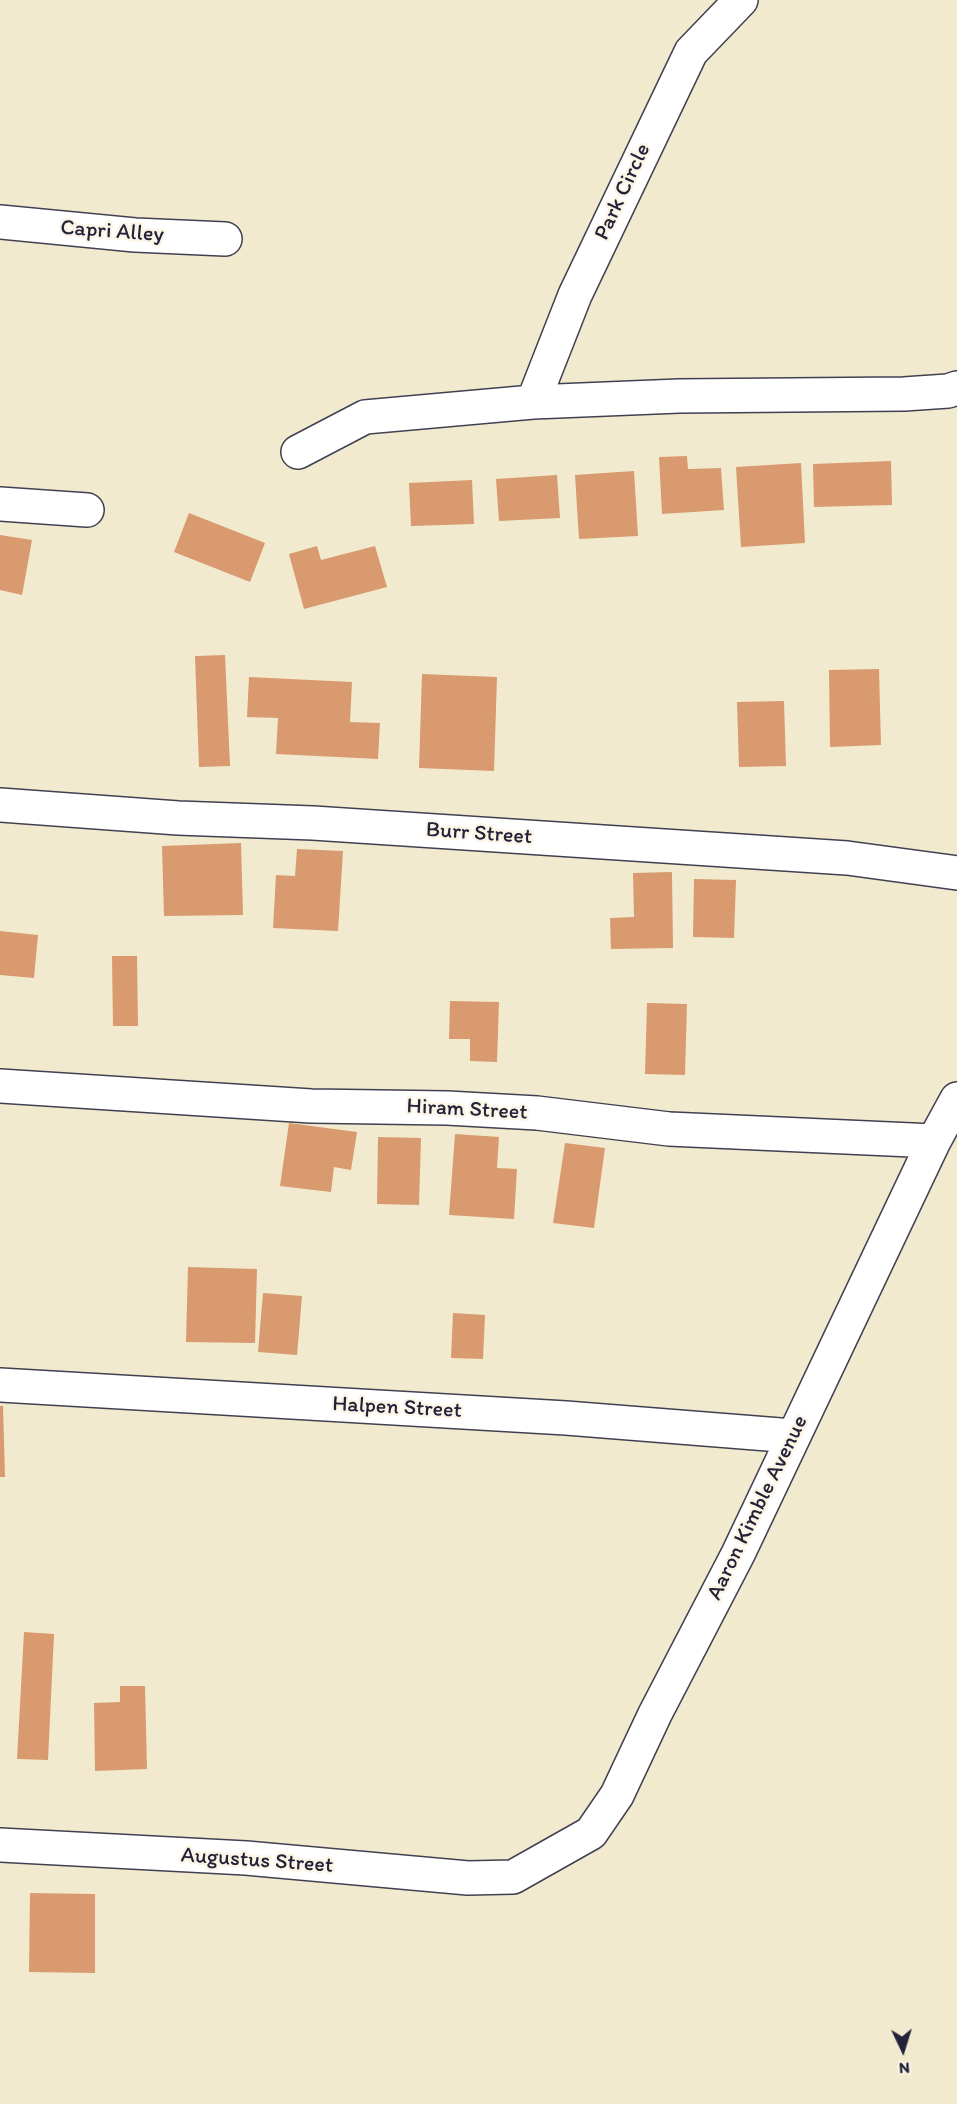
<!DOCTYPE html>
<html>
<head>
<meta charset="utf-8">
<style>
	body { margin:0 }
	#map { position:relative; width:957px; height:2104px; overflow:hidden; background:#f2eacf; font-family:Itim,sans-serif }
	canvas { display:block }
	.north { position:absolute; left:873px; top:2020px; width:60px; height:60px; -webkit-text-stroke:4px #fcf5e5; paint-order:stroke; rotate:176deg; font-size:16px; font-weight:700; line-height:24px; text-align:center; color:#22223b }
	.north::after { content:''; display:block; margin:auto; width:21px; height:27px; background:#22223b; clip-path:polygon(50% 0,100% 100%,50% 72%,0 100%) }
</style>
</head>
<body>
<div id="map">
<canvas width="957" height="2104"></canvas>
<div class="north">N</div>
</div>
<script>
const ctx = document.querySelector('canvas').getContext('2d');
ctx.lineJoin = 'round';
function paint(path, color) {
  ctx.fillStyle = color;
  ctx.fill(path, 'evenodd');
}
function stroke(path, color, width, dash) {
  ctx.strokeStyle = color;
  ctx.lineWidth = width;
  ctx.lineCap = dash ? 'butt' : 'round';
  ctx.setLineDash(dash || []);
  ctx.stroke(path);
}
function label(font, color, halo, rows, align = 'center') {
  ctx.font = font + ' Itim,sans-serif';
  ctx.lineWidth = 5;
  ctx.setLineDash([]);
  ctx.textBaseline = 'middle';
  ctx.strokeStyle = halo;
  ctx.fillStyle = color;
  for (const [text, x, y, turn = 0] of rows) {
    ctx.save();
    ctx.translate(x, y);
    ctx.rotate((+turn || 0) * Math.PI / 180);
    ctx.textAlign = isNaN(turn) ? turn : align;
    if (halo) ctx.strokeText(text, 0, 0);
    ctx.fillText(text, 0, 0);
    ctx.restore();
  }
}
paint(new Path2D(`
	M 687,456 L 688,469 L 721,468 L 724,510 L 662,514 L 659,457 Z
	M 891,461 L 892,505 L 814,507 L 813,464 Z
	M 801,463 L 805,543 L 741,547 L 736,467 Z
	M 634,471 L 638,536 L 579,539 L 575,475 Z
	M 557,475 L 560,518 L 499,521 L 496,479 Z
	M 472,480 L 474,524 L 411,526 L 409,483 Z
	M 189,513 L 265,543 L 250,582 L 174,552 Z
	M 0,535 L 32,540 L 22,595 L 0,590 Z
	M 317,546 L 321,560 L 375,546 L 387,587 L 304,609 L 289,554 Z
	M 225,655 L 230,766 L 199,767 L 195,656 Z
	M 879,669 L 881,745 L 830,747 L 829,670 Z
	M 422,674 L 497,677 L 494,771 L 419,768 Z
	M 249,677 L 352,682 L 350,722 L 380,723 L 378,759 L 276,754 L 278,718 L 247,717 Z
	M 784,701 L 786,766 L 739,767 L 737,702 Z
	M 241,843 L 243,915 L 164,916 L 162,846 Z
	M 297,849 L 343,851 L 338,931 L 273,928 L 276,875 L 295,876 Z
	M 672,872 L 673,948 L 611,949 L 610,918 L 634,917 L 633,873 Z
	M 694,879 L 736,880 L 734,938 L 693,937 Z
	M 0,931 L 38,935 L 34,978 L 0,975 Z
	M 112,956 L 137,956 L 138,1026 L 113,1026 Z
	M 450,1001 L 499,1002 L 497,1062 L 470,1061 L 470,1039 L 449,1039 Z
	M 647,1003 L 687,1004 L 685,1075 L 645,1074 Z
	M 289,1123 L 357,1132 L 351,1170 L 334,1167 L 331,1192 L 280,1186 Z
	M 455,1134 L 499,1137 L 497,1168 L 517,1169 L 514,1219 L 449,1215 Z
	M 378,1137 L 421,1138 L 419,1205 L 377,1204 Z
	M 565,1143 L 605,1148 L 594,1228 L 553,1223 Z
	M 188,1267 L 257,1269 L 255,1343 L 186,1342 Z
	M 263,1293 L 302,1296 L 297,1355 L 258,1352 Z
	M 453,1313 L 485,1315 L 483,1359 L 451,1358 Z
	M 0,1406 L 3,1406 L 5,1477 L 0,1477 Z
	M 24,1632 L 54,1634 L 48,1760 L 17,1759 Z
	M 120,1686 L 145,1686 L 147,1769 L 95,1771 L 94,1703 L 120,1702 Z
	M 30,1893 L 95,1894 L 95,1973 L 29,1972 Z`), '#d89a6e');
const minor = new Path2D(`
	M 0,222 L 135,235 L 225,239
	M 533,402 L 575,295 L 691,52 L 741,0
	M 298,452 L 365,417 L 533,402 L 679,396 L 904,394 L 948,391 L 957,388
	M 0,504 L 87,510
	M 0,805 L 178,818 L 313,823 L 847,858 L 957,873
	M 0,1086 L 311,1106 L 447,1108 L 537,1113 L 669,1129 L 934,1141
	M 0,1385 L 566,1418 L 793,1436
	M 0,1845 L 246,1858 L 468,1878 L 513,1877 L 591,1833 L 617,1795 L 655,1714 L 738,1554 L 934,1141 L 957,1099`);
stroke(minor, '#414051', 36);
stroke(minor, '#fff', 33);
label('22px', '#22223b', '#fcf5e5', [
	["Park Circle",623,192,-65],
	["Capri Alley",112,232,4],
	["Burr Street",479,834,4],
	["Hiram Street",467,1110,3],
	["Halpen Street",397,1408,3],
	["Aaron Kimble Avenue",758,1508,-64],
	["Augustus Street",257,1861,4]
]);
</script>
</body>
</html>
